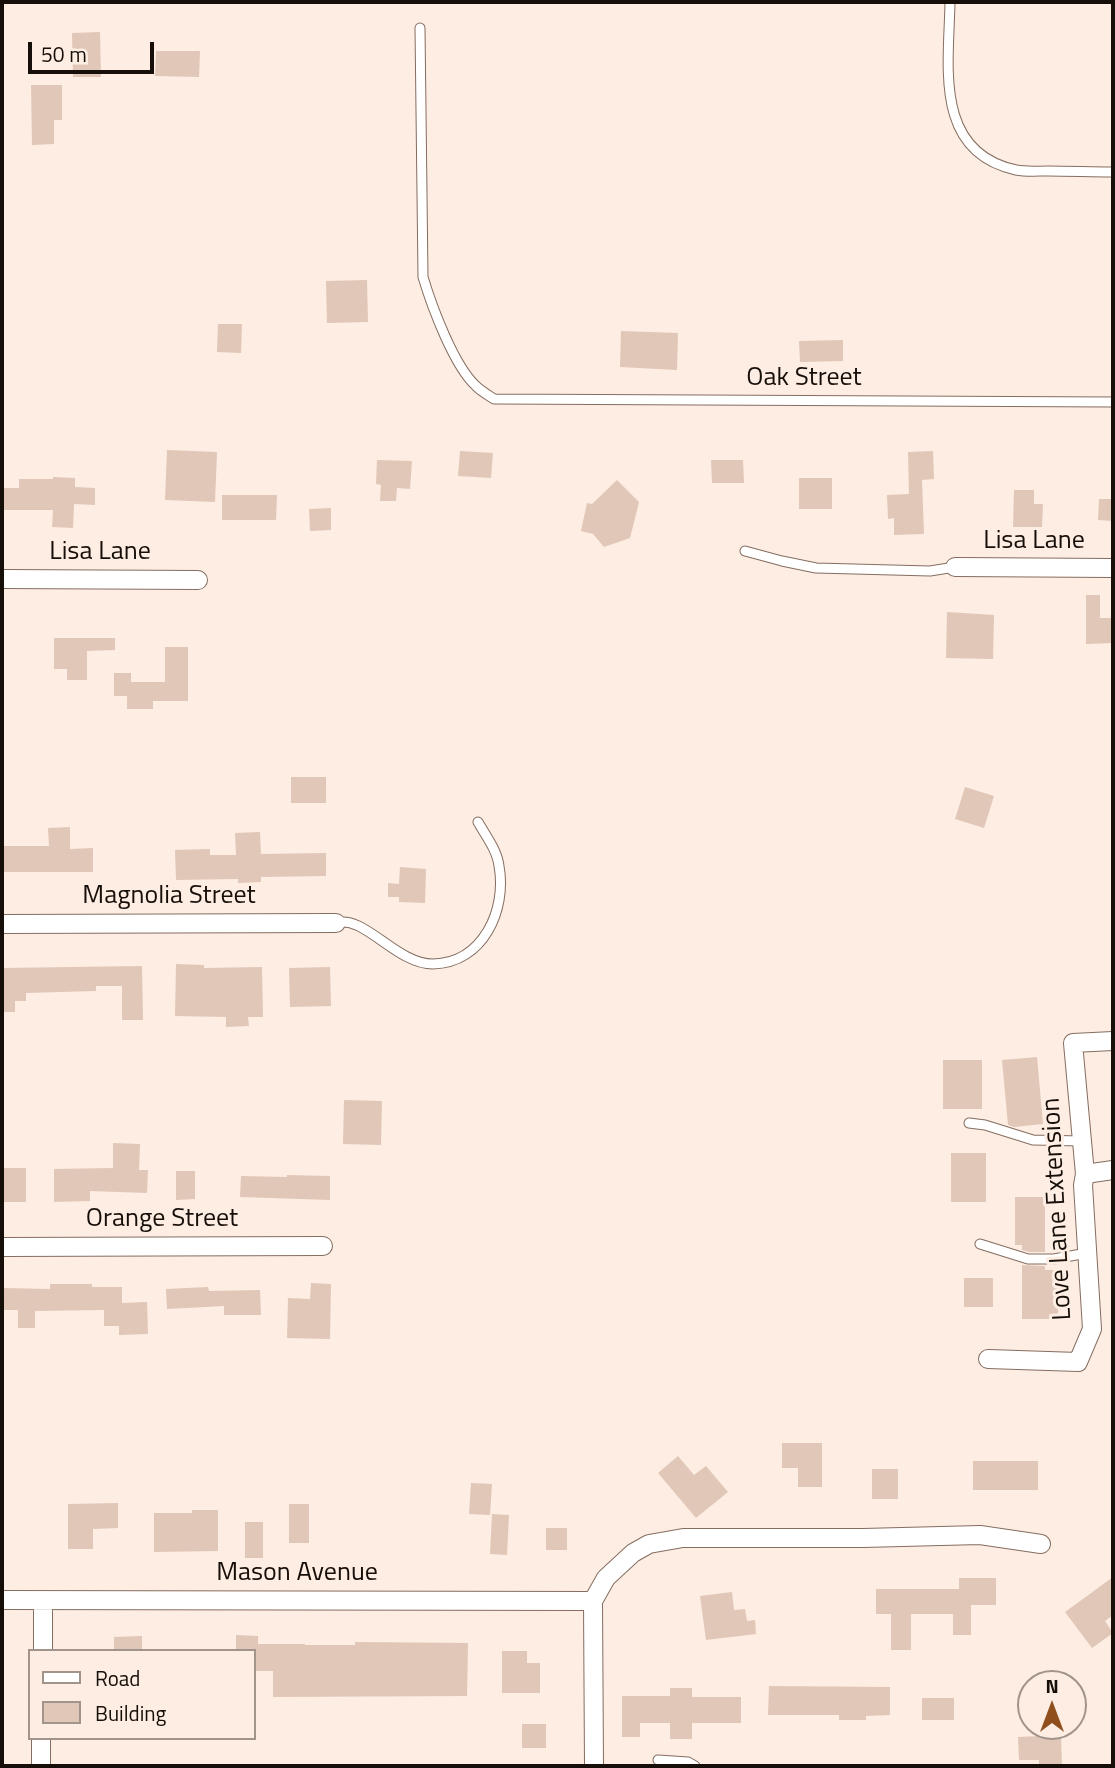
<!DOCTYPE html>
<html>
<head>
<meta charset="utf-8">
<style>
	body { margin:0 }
	#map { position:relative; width:1115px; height:1768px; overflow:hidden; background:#fdede3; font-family:"Titillium Web",sans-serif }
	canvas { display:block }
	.frame { position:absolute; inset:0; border:4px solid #160e08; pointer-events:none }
	.legend { position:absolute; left:28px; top:1649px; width:228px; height:91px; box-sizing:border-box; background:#fdede3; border:2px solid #a1948b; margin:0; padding:9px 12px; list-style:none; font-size:21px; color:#160e08 }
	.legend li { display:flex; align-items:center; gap:14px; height:35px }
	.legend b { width:35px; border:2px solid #a1948b }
	.north { position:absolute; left:1017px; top:1670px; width:70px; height:70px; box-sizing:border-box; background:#fdede3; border:2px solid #a1948b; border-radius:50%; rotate:0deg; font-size:19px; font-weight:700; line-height:28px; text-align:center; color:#160e08 }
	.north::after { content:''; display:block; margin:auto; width:24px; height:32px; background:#904e1c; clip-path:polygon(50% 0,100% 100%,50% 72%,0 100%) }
	.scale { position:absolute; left:28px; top:42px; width:126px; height:32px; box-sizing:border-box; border:4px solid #160e08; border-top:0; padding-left:9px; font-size:21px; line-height:24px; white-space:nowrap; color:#160e08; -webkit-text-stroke:5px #fdede3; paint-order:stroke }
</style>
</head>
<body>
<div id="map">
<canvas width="1115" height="1768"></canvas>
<div class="frame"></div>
<ul class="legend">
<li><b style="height:9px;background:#fff"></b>Road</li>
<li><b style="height:19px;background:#e1c7b7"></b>Building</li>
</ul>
<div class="north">N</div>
<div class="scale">50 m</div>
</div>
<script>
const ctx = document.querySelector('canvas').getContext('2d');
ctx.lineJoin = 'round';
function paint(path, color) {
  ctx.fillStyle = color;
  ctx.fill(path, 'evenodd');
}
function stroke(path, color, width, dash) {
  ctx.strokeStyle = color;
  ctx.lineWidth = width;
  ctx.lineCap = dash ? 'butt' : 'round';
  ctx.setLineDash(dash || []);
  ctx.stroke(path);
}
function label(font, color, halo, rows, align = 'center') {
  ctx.font = font + ' "Titillium Web",sans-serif';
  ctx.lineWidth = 6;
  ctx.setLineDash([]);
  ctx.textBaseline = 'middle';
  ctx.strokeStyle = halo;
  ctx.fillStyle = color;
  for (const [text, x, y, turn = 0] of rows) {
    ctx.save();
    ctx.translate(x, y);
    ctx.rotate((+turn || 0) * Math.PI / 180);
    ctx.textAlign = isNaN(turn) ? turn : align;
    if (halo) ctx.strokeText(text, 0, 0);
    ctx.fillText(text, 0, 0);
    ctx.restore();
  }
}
paint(new Path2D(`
	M 100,32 L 101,77 L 73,77 L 72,33 Z
	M 156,51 L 200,51 L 199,77 L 155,76 Z
	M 31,85 L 62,85 L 62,120 L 54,120 L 54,144 L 32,145 Z
	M 367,280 L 368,322 L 327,323 L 326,281 Z
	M 218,324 L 242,324 L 241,353 L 217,352 Z
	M 621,331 L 678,333 L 677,370 L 620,367 Z
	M 843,340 L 843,361 L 800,362 L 799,341 Z
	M 167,450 L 217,452 L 215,502 L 165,500 Z
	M 460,451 L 493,453 L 491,478 L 458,476 Z
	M 933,451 L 934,479 L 922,480 L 924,534 L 894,535 L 894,518 L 888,519 L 887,495 L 909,494 L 908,452 Z
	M 377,460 L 412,461 L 410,489 L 397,488 L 396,501 L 380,501 L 381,485 L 376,484 Z
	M 711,460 L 743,460 L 744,483 L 712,483 Z
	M 53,477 L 75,478 L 75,487 L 95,488 L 95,505 L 74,504 L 73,528 L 52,527 L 53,510 L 2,510 L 2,488 L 19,488 L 19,479 L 53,479 Z
	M 799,478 L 832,478 L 832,509 L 799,509 Z
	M 617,480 L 639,502 L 630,538 L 604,547 L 593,534 L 581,531 L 587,503 L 592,504 Z
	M 1014,490 L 1034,490 L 1034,504 L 1043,504 L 1042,527 L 1013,527 Z
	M 222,495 L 277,495 L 276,520 L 222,520 Z
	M 1099,499 L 1113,499 L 1113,521 L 1098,520 Z
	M 331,508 L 331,530 L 310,531 L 309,509 Z
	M 1086,595 L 1100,595 L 1100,618 L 1113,618 L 1113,643 L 1086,644 Z
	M 947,612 L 994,615 L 993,659 L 946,658 Z
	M 54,638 L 115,638 L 115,650 L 87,651 L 87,680 L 67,680 L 67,669 L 54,669 Z
	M 165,647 L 188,647 L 188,701 L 153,701 L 153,709 L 127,709 L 127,696 L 114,696 L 114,673 L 131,673 L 131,682 L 165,682 Z
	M 291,777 L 326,777 L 326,803 L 291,803 Z
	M 965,787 L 994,796 L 984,828 L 955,819 Z
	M 70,827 L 70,849 L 93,848 L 93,872 L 2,872 L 2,846 L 49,846 L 48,828 Z
	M 260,832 L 261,854 L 326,853 L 326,876 L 261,877 L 261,882 L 238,883 L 238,879 L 176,880 L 175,850 L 210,849 L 210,855 L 236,855 L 235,833 Z
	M 400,867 L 426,869 L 425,903 L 399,902 L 399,897 L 388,897 L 388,883 L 399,884 Z
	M 176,964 L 204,965 L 204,968 L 262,967 L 263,1017 L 248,1017 L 249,1026 L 226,1027 L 226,1017 L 175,1016 Z
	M 142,966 L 143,1020 L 122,1020 L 122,986 L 96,986 L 96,991 L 26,993 L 26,1001 L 15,1001 L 15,1012 L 2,1012 L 2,968 Z
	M 330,967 L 331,1006 L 290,1007 L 289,968 Z
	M 1037,1057 L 1043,1124 L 1014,1127 L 1008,1125 L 1002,1060 Z
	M 943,1060 L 982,1060 L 982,1109 L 943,1109 Z
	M 344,1100 L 382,1101 L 381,1145 L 343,1144 Z
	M 113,1143 L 140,1144 L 139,1170 L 148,1170 L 147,1193 L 90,1191 L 90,1201 L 54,1202 L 54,1169 L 113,1168 Z
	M 951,1153 L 986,1153 L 986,1202 L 951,1202 Z
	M 2,1168 L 26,1168 L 26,1202 L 2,1202 Z
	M 176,1171 L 195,1171 L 195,1199 L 176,1200 Z
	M 287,1175 L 330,1176 L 330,1200 L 240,1197 L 241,1176 L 287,1177 Z
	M 1015,1197 L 1045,1197 L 1045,1252 L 1029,1252 L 1022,1250 L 1022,1245 L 1015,1245 Z
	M 1022,1265 L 1045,1266 L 1045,1270 L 1058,1270 L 1058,1319 L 1022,1319 Z
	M 964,1278 L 993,1278 L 993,1307 L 964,1307 Z
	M 311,1283 L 331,1284 L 330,1339 L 287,1338 L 288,1298 L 310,1299 Z
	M 50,1284 L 92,1284 L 92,1287 L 122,1287 L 122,1303 L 147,1302 L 148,1334 L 119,1335 L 119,1326 L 104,1326 L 104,1310 L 35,1311 L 35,1328 L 18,1328 L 18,1310 L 2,1310 L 2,1288 L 50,1289 Z
	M 208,1287 L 209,1291 L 260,1290 L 261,1315 L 224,1315 L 224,1306 L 167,1309 L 166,1289 Z
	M 782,1443 L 822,1443 L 822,1487 L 798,1487 L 798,1468 L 782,1468 Z
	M 678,1456 L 694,1475 L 706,1466 L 728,1492 L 696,1518 L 658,1473 Z
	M 973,1461 L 1038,1461 L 1038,1490 L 973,1490 Z
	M 872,1469 L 898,1469 L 898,1499 L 872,1499 Z
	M 471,1483 L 492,1484 L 490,1515 L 469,1514 Z
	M 118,1503 L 118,1528 L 93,1529 L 93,1549 L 68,1549 L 68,1504 Z
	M 289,1504 L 309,1504 L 309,1543 L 289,1543 Z
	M 192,1510 L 218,1510 L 218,1551 L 154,1552 L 154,1513 L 192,1513 Z
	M 492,1514 L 509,1515 L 507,1555 L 490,1554 Z
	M 245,1522 L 263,1522 L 263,1558 L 245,1558 Z
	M 546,1528 L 567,1528 L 567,1550 L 546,1550 Z
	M 1113,1577 L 1113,1615 L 1105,1621 L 1113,1633 L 1092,1648 L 1065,1612 Z
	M 959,1578 L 996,1578 L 996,1605 L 971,1605 L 971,1635 L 953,1635 L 953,1614 L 911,1614 L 911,1650 L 891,1650 L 891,1614 L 876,1614 L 876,1589 L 959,1589 Z
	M 732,1592 L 734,1610 L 745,1609 L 747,1621 L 755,1620 L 756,1634 L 706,1640 L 700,1596 Z
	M 236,1635 L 258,1636 L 258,1644 L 305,1644 L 305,1645 L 355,1645 L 355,1642 L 468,1643 L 467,1696 L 273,1697 L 273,1671 L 254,1671 L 254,1651 L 236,1651 Z
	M 142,1636 L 142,1651 L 114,1651 L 114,1637 Z
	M 502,1651 L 527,1651 L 527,1663 L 540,1663 L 540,1693 L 502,1693 Z
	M 769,1686 L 890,1687 L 890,1715 L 866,1716 L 866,1720 L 839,1720 L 839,1715 L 768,1715 Z
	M 670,1688 L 692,1688 L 692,1697 L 741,1697 L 741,1723 L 692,1723 L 692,1739 L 670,1739 L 670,1723 L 640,1723 L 640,1737 L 622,1737 L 622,1696 L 670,1696 Z
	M 922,1698 L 954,1698 L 954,1720 L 922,1720 Z
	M 522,1724 L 546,1724 L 546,1748 L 522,1748 Z
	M 1061,1735 L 1062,1766 L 1039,1766 L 1039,1760 L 1019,1760 L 1018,1737 Z`), '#e1c7b7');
const service = new Path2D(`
	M 950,2 C 949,65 933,152 1016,170 C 1026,172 1037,171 1048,171 C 1070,171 1092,172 1113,172
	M 420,28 L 423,277 C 432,307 454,366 476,386 C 481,391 488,395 494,399 L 1113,402
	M 745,551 L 782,561 L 816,568 L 930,571 L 955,567
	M 336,923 C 364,914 396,964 433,964 C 483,963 507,910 499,866 C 497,850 486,836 478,822
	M 969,1123 L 985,1125 L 1033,1140 L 1082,1141
	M 980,1244 L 1028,1259 L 1054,1259 L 1087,1253
	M 658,1760 L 688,1762 L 695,1766`);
const minor = new Path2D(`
	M 955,567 L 1113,568
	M 2,579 L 198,580
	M 2,924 L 336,923
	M 1085,1174 L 1113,1170
	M 2,1247 L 323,1246
	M 988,1359 L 1078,1362 L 1092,1329 L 1083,1185 L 1085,1174 L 1073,1043 L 1113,1041
	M 2,1600 L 593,1601
	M 593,1601 L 606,1578 L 633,1553 L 649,1544 L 683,1538 L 863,1538 L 980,1535 L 1041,1544
	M 593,1601 L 594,1766
	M 43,1651 L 43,1600
	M 41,1766 L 41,1738`);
stroke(service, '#856d5f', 11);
stroke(minor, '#856d5f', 20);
stroke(service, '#fff', 9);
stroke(minor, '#fff', 18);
label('26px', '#160e08', '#fdede3', [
	["Oak Street",804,379],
	["Lisa Lane",1034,542],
	["Lisa Lane",100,553],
	["Magnolia Street",169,897],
	["Love Lane Extension",1058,1209,-93],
	["Orange Street",162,1220],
	["Mason Avenue",297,1574]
]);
</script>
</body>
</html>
